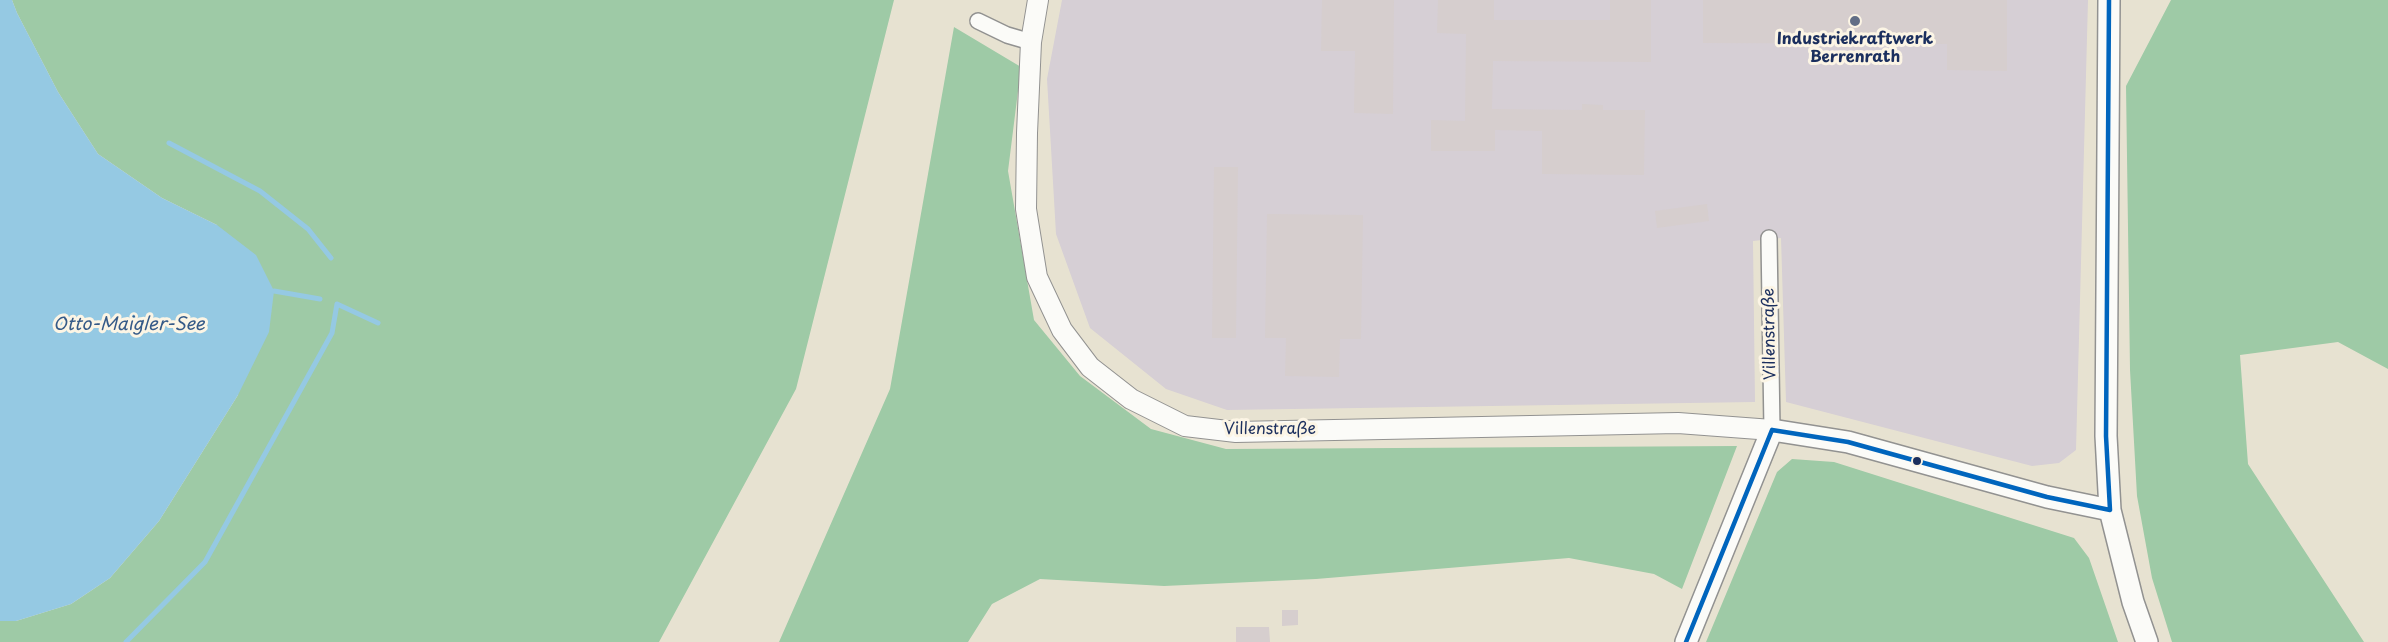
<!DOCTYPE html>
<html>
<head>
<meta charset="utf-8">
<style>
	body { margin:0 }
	canvas { display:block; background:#e7e2d1 }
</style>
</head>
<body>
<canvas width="2388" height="642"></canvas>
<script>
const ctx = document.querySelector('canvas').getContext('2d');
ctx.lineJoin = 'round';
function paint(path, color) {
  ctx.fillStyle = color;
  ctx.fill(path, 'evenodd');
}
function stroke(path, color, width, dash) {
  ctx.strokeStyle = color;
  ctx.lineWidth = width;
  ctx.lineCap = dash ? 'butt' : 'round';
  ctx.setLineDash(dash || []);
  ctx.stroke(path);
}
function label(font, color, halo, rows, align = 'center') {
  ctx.font = font + ' "Playpen Sans",sans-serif';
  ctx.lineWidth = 6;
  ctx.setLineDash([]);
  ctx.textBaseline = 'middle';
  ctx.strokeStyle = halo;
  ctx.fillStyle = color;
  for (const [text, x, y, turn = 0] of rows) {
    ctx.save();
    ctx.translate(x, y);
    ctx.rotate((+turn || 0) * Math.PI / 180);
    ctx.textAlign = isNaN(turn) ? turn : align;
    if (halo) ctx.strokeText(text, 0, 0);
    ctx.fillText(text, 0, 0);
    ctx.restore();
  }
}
paint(new Path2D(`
	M 1062,0 L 2088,0 L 2076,450 L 2059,463 L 2032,466 L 1786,402 L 1781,238 L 1753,241 L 1755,402 L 1227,410 L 1166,389 L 1090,328 L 1056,234 L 1047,79 Z`), '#d6cfd5');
paint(new Path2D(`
	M 12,0 L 894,0 L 796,389 L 659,642 L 0,642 L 0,621 L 16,621 L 71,604 L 110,578 L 159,521 L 238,395 L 217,225 L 162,198 L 98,154 L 58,92 L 17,13 Z
	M 2171,0 L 2388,0 L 2388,369 L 2338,342 L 2240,355 L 2248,464 L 2364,642 L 2172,642 L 2152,578 L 2137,496 L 2130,370 L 2126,86 Z
	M 954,27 L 1021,67 L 1008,171 L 1034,320 L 1080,376 L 1151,429 L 1226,449 L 1737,446 L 1682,589 L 1654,574 L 1569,558 L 1316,579 L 1164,586 L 1040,579 L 992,604 L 968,642 L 779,642 L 890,389 Z
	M 1792,459 L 1834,462 L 2074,538 L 2089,558 L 2118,642 L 1706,642 L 1777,472 Z`), '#9ecaa6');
paint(new Path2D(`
	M 0,0 L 12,0 L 17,13 L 58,92 L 98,154 L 162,198 L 217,225 L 256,255 L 274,291 L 269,332 L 238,395 L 159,521 L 110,578 L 71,604 L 16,621 L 0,621 Z`), '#95c9e3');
stroke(new Path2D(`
	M 169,143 L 260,191 L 308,229 L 331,258
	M 274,291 L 320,299
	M 126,642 L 205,562 L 332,333 L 337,304 L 378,323`), '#95c9e3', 5);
paint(new Path2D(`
	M 1322,0 L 1394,0 L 1393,114 L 1354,113 L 1355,51 L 1321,51 Z
	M 1438,0 L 1494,0 L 1494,20 L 1610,20 L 1610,0 L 1651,0 L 1651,62 L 1493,61 L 1492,109 L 1582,110 L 1582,104 L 1603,105 L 1603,110 L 1645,110 L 1644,175 L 1542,174 L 1542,131 L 1495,130 L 1495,151 L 1431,151 L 1431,120 L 1465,121 L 1466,34 L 1437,33 Z
	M 1703,0 L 2007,0 L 2007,71 L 1947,70 L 1947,44 L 1703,43 Z
	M 1214,167 L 1238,167 L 1236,338 L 1212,338 Z
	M 1707,204 L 1709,221 L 1657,228 L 1655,211 Z
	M 1267,214 L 1363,215 L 1361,339 L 1340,339 L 1339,377 L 1285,376 L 1286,338 L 1265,338 Z
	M 1282,610 L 1298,610 L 1298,625 L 1282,626 Z
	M 1236,627 L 1269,627 L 1270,642 L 1236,642 Z`), '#d6cece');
const minor = new Path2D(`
	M 978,21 L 1007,35 L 1031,42
	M 1769,238 L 1772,430`);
const tertiary = new Path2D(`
	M 1038,0 L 1031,42 L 1027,133 L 1026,209 L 1037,277 L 1062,330 L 1090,367 L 1131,399 L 1185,426 L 1236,432 L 1678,423 L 1772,430`);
const secondary = new Path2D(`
	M 2109,0 L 2106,436 L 2110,510 L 2133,602 L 2147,642
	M 1686,642 L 1772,430 L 1848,442 L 2047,497 L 2110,510`);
stroke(minor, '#929291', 18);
stroke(tertiary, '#929291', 22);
stroke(secondary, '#929291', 24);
stroke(minor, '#fbfbf8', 15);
stroke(tertiary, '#fbfbf8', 20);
stroke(secondary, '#fbfbf8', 21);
stroke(new Path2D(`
	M 2109,0 L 2106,436 L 2110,510
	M 1772,430 L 1848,442 L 2047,497 L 2110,510
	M 1686,642 L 1772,430`), '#0065bd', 4.5);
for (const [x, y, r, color] of [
	[1855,21,6,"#626e86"],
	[1917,461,5,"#1b2f5e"]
]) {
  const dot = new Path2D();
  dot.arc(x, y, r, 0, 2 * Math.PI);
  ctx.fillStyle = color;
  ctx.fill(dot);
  stroke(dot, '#fcf5e5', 2);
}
label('bold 16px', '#1b2f5e', '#fcf5e5', [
	["Industriekraftwerk",1855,40],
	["Berrenrath",1855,58]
]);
label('16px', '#1b2f5e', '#fcf5e5', [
	["Villenstraße",1770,334,-91],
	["Villenstraße",1270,430]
]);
label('italic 18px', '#355a88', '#fcf5e5', [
	["Otto-Maigler-See",129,325]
]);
</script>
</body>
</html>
